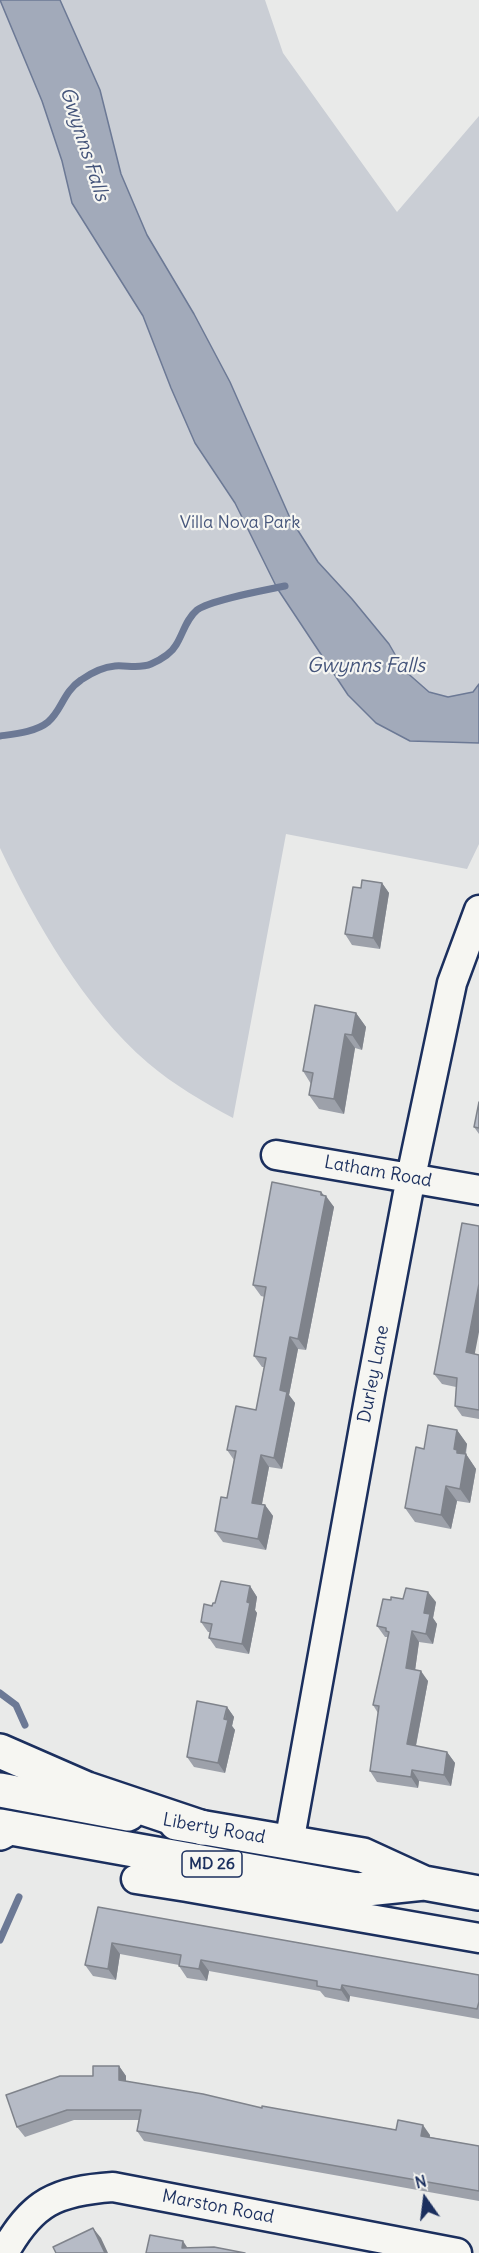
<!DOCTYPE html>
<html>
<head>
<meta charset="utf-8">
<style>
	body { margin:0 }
	#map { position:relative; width:479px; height:2253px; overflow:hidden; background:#e9eae9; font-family:Delius,sans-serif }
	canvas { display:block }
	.north { position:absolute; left:395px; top:2169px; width:60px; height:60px; -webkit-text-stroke:4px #f6f6f2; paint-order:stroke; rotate:346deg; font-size:16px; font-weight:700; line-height:24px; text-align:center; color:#1b2f5e }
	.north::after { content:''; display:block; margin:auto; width:21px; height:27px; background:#1b2f5e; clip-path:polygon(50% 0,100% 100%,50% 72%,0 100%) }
</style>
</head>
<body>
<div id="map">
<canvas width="479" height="2253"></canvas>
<div class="north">N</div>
</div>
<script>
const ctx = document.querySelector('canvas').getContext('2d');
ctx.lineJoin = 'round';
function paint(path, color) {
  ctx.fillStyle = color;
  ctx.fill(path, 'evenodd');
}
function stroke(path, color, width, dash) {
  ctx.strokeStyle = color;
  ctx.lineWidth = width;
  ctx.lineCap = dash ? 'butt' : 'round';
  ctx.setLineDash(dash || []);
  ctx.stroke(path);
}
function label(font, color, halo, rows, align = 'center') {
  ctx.font = font + ' Delius,sans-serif';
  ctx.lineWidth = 4.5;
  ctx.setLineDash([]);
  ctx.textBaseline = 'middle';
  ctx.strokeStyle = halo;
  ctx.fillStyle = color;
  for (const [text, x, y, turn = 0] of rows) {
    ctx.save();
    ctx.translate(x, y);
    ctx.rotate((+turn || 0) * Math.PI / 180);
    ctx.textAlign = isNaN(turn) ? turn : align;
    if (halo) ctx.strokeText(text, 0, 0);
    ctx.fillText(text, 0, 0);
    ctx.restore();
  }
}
paint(new Path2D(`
	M 0,0 L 265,0 L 283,53 L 397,212 L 479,116 L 479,844 L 467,869 L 286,834 L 233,1118 C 203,1102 174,1085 148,1063 C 85,1009 35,922 0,848 Z`), '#caced5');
const water = new Path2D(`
	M 0,0 L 60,0 L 100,90 L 121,174 L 147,235 L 194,314 L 230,382 L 290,518 L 318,562 L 352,599 L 389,644 L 404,670 L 429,692 L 448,697 L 473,692 L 479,684 L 479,743 L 410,741 L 376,723 L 348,695 L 277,588 L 235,503 L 195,443 L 171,388 L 143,316 L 72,203 L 62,161 L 42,101 Z`);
paint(water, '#a2aaba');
stroke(water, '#6c7995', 1.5);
stroke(new Path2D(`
	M 0,736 C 14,734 36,732 48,722 C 62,710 63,692 81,680 C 91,673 103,667 115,666 C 126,665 140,669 151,664 C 160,660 171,654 176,645 C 183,634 186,619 197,610 C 210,600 266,590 285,586
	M 0,1693 L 16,1705 L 25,1725
	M 0,1940 L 19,1897`), '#6c7995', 7);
const minor = new Path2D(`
	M 276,1155 L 479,1190
	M 289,1843 L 370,1394 L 411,1177 L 452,983 L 479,910
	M 164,1855 L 187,1887 L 479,1938
	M 136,1879 L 187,1887
	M 4,2253 C 32,2202 56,2191 113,2187 L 457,2253`);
const major = new Path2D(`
	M 0,1790 L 128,1814
	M 176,1823 L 363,1855 L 424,1883 L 479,1893
	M 0,1826 L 357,1890 L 424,1883`);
const highway = new Path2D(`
	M 0,1751 L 87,1789 L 203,1828
	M 0,1833 L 9,1828`);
stroke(minor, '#1b2f5e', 33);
stroke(major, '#1b2f5e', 38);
stroke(highway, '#1b2f5e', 38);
stroke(minor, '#f6f6f2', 28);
stroke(major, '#f6f6f2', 33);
stroke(highway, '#f6f6f2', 33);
paint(new Path2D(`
	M 382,883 L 389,893 L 380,949 L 352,945 L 345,934 L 361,888 Z
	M 356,1013 L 366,1027 L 362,1050 L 355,1048 L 344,1114 L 319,1109 L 309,1095 L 311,1084 L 303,1071 Z
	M 479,1102 L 479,1134 L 474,1127 Z
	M 321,1192 L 334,1207 L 306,1350 L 298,1349 L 289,1395 L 295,1403 L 282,1469 L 269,1467 L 262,1504 L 265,1505 L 273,1516 L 266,1550 L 223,1542 L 215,1531 L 227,1498 L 234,1460 L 227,1450 L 256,1410 L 264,1367 L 262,1367 L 254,1356 L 265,1297 L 261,1296 L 253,1285 Z
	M 475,1354 L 479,1355 L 479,1419 L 462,1416 L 455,1406 L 456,1387 L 442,1384 L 434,1374 Z
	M 457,1430 L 467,1444 L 466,1454 L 476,1469 L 470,1503 L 457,1501 L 451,1529 L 415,1522 L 405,1508 L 424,1449 Z
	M 250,1586 L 257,1597 L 255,1610 L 257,1613 L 249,1654 L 216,1648 L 209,1638 L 210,1632 L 208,1632 L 201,1622 L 215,1603 Z
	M 403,1599 L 436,1602 L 433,1618 L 437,1624 L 433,1644 L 419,1642 L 415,1670 L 428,1681 L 416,1746 L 447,1752 L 455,1763 L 451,1786 L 419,1781 L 418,1788 L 377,1782 L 370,1771 L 378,1713 L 373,1705 L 388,1637 L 385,1637 L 377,1626 L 391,1600 Z
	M 227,1707 L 234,1717 L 232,1726 L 235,1730 L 225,1773 L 194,1767 L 187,1757 Z
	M 98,1907 L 479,1975 L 479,2019 L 350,1996 L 349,2002 L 325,1997 L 320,1991 L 209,1971 L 207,1981 L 187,1978 L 179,1966 L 179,1965 L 120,1954 L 116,1980 L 93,1976 L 85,1965 Z
	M 119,2066 L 126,2076 L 126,2081 L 262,2108 L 430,2135 L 430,2137 L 479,2146 L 479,2201 L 144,2141 L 137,2131 L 139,2120 L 74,2120 L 25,2137 L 17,2127 L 93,2076 Z`), '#9da1aa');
paint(new Path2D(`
	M 382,883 L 389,893 L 380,949 L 373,938 Z
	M 356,1013 L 366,1027 L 362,1050 L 352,1035 Z
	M 345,1034 L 355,1048 L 344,1114 L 334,1099 Z
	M 321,1192 L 326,1198 L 326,1196 L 334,1207 L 306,1350 L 298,1339 Z
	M 479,1284 L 479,1332 L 473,1363 L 466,1352 Z
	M 290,1337 L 298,1349 L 289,1395 L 295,1403 L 282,1469 L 274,1458 L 280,1390 Z
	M 457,1430 L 467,1444 L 464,1460 L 466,1454 L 476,1469 L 470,1503 L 460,1489 L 454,1449 Z
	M 261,1455 L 269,1467 L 260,1514 L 252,1503 Z
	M 446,1486 L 457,1501 L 451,1529 L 441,1515 Z
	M 265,1505 L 273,1516 L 266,1550 L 258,1539 Z
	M 250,1586 L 257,1597 L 255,1610 L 257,1613 L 249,1654 L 242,1644 L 247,1602 Z
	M 428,1592 L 436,1602 L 433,1618 L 437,1624 L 433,1644 L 426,1634 L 424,1613 Z
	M 412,1631 L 419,1642 L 414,1678 L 406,1668 Z
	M 421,1671 L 428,1681 L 414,1755 L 407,1744 Z
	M 227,1707 L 234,1717 L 232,1726 L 235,1730 L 225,1773 L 218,1763 Z
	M 447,1752 L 455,1763 L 451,1786 L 444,1775 Z
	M 412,1770 L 419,1781 L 418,1788 L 411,1777 Z
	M 112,1943 L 120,1954 L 116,1980 L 108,1969 Z
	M 201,1960 L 209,1971 L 207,1981 L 199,1969 Z
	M 342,1985 L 350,1996 L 349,2002 L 341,1990 Z
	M 119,2066 L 126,2076 L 126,2090 L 119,2080 Z
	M 423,2125 L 430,2135 L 428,2146 L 421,2136 Z
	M 93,2228 L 101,2238 L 108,2253 L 105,2253 Z
	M 183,2241 L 191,2253 L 182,2248 Z`), '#7f838b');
const building = new Path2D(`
	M 362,880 L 382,883 L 373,938 L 345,934 L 353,887 L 361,888 Z
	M 315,1005 L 356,1013 L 352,1035 L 345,1034 L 334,1099 L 309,1095 L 313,1073 L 303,1071 Z
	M 479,1102 L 479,1128 L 474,1127 Z
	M 272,1182 L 321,1192 L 321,1195 L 326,1196 L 298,1339 L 290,1337 L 280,1390 L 287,1392 L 274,1458 L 261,1455 L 252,1503 L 265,1505 L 258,1539 L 215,1531 L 221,1497 L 227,1498 L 236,1451 L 227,1450 L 236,1406 L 256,1410 L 266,1358 L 254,1356 L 266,1287 L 253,1285 Z
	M 462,1223 L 479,1226 L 479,1284 L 466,1352 L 479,1355 L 479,1410 L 455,1406 L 457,1378 L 434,1374 Z
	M 428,1425 L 457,1430 L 454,1449 L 457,1450 L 457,1453 L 466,1454 L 460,1489 L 446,1486 L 441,1515 L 405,1508 L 416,1447 L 424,1449 Z
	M 221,1581 L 250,1586 L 247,1602 L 250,1603 L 242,1644 L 209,1638 L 212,1624 L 201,1622 L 204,1604 L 212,1606 L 213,1603 L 215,1603 Z
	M 406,1588 L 428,1592 L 424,1613 L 430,1614 L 426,1634 L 412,1631 L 406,1668 L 421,1671 L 407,1744 L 447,1752 L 444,1775 L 412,1770 L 411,1777 L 370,1771 L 379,1706 L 373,1705 L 389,1632 L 386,1631 L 386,1628 L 377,1626 L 383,1599 L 391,1600 L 391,1597 L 403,1599 Z
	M 197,1701 L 227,1707 L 224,1719 L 228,1720 L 218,1763 L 187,1757 Z
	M 98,1907 L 479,1975 L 479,2002 L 477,2009 L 342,1985 L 341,1990 L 317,1986 L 317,1981 L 201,1960 L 199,1969 L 179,1966 L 181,1955 L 112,1943 L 108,1969 L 85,1965 Z
	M 93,2066 L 119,2066 L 119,2080 L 203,2094 L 262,2108 L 262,2106 L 396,2130 L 398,2120 L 423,2125 L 421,2136 L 479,2146 L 479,2191 L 137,2131 L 141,2110 L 67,2110 L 17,2127 L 6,2095 L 60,2076 L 93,2076 Z
	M 93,2228 L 105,2253 L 56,2253 L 53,2247 Z
	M 150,2235 L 183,2241 L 182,2248 L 214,2247 L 245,2253 L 146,2253 Z`);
paint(building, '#b6bbc6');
stroke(building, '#7f838b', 1.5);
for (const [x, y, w] of [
	[212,1864,60]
]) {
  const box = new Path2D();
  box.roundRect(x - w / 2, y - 13, w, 26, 4.5);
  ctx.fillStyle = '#f6f6f2';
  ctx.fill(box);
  stroke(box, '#1b2f5e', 1.5);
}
label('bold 16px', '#1b2f5e', null, [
	["MD 26",212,1864]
]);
label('18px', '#47577c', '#f6f6f2', [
	["Villa Nova Park",240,523]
]);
label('18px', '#1b2f5e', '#f6f6f2', [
	["Latham Road",378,1172,10],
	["Durley Lane",374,1374,-79],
	["Liberty Road",214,1829,10],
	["Marston Road",218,2207,11]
]);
label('italic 20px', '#44547a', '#f6f6f2', [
	["Gwynns Falls",84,144,72],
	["Gwynns Falls",366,666]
]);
</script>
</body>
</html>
